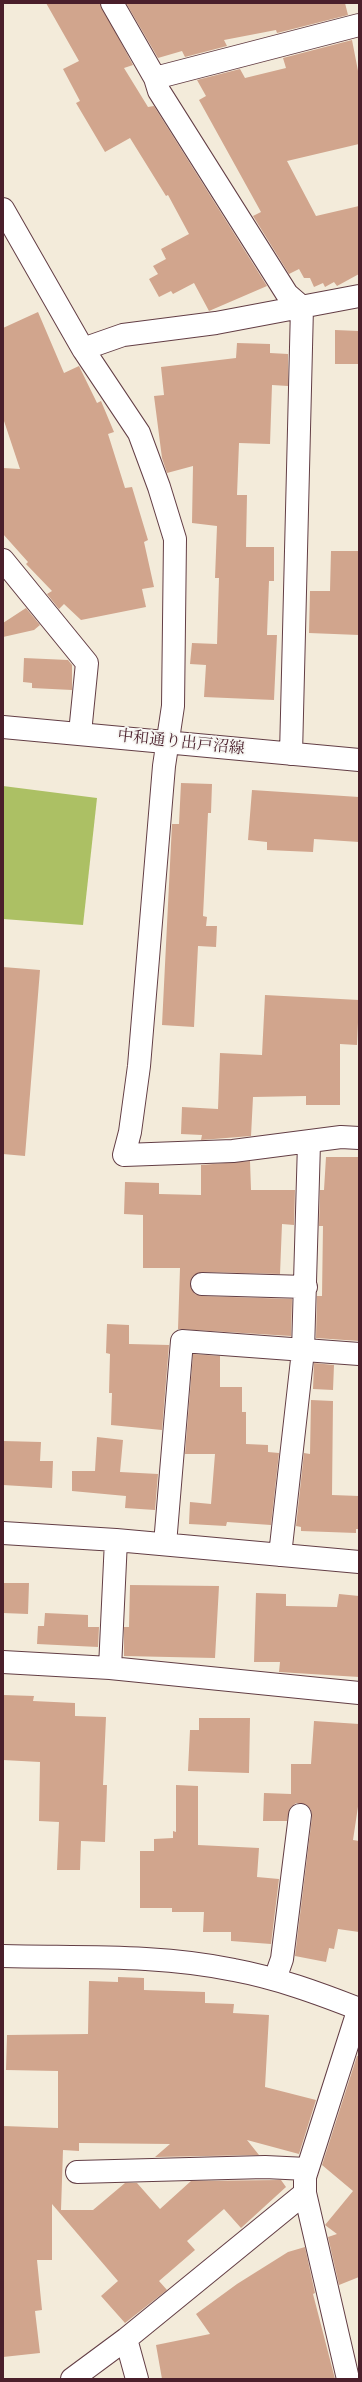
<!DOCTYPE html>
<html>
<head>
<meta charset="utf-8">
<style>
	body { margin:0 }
	#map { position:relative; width:362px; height:2382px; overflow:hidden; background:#f3ebda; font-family:"Gentium Book Plus",serif }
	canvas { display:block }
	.frame { position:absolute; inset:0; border:4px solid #4a1f2b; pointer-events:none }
</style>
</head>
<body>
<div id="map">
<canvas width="362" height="2382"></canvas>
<div class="frame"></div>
</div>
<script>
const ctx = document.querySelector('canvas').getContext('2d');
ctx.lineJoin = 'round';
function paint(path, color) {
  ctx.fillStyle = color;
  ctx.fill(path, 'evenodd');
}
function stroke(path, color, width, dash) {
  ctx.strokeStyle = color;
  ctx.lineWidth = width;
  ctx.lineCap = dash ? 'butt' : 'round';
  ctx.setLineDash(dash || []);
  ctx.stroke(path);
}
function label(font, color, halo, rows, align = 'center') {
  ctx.font = font + ' "Gentium Book Plus","Noto Serif JP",serif';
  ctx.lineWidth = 3.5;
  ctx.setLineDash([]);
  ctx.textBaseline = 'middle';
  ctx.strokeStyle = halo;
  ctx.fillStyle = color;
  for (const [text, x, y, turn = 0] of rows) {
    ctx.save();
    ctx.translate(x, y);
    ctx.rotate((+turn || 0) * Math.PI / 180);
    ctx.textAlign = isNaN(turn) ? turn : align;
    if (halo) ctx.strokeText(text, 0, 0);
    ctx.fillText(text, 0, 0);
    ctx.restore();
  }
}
paint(new Path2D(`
	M 3,786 L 97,798 L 83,925 L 3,919 Z`), '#acc064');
paint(new Path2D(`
	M 46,3 L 100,3 L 133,65 L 124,68 L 148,107 L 154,106 L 267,286 L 209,311 L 194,283 L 173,294 L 171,291 L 159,297 L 149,279 L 158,274 L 153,266 L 166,259 L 161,249 L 189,234 L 168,195 L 166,196 L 130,138 L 105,152 L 76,103 L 80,101 L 63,69 L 79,61 Z
	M 126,3 L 345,3 L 348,15 L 277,33 L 276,30 L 224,40 L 227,46 L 185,57 L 182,51 L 158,58 Z
	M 352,40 L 359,76 L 359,144 L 287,161 L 316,216 L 359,206 L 359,274 L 337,286 L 334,282 L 325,287 L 323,283 L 314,287 L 310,278 L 304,278 L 299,269 L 289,274 L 253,216 L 261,212 L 199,100 L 206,96 L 197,80 L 240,69 L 245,78 L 286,68 L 283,58 Z
	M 38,312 L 64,373 L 79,366 L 97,403 L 101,401 L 114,432 L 108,434 L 125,488 L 132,487 L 148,540 L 144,542 L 154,587 L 142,589 L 146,607 L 81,620 L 64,604 L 59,609 L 47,594 L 52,591 L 26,564 L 28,562 L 3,534 L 3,468 L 20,469 L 3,418 L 3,328 Z
	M 335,330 L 359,331 L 359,364 L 335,364 Z
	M 237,343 L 270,344 L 270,353 L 288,354 L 288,386 L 272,385 L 270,444 L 239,443 L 237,495 L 247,495 L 246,547 L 274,547 L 274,581 L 269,581 L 267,635 L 277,635 L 274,700 L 204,697 L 206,665 L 190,664 L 192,643 L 217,644 L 219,578 L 215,578 L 217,526 L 192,523 L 193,466 L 167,473 L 162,458 L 154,396 L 164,395 L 161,367 L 236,358 Z
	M 331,551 L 359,551 L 359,635 L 309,633 L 310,591 L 330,591 Z
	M 26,608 L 40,625 L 34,630 L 3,637 L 3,623 Z
	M 24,658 L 68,660 L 72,665 L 72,690 L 32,688 L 32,683 L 23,682 Z
	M 181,783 L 212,784 L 211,813 L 208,813 L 203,916 L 207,917 L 206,926 L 217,926 L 216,947 L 198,946 L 194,1027 L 162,1025 L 172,824 L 179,824 Z
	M 252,790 L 359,797 L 359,842 L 314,839 L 313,852 L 267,850 L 267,842 L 248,840 Z
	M 3,967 L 40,970 L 25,1156 L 3,1154 Z
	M 265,995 L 359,1000 L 357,1045 L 340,1044 L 340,1105 L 306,1105 L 306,1096 L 253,1097 L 251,1136 L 201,1140 L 202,1135 L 181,1134 L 182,1107 L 218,1109 L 220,1053 L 262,1055 Z
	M 326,1157 L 359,1157 L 359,1341 L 316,1338 L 317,1296 L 322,1296 L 323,1226 L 319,1226 L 320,1190 L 324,1190 Z
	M 250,1161 L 251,1190 L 295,1190 L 294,1225 L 282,1224 L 280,1274 L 202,1272 L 192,1277 L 190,1284 L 195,1294 L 202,1296 L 292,1299 L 291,1336 L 178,1329 L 180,1268 L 143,1268 L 143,1215 L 124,1214 L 125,1182 L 159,1183 L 159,1194 L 201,1195 L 201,1165 Z
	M 107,1324 L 129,1325 L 129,1344 L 169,1345 L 162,1430 L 111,1425 L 112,1393 L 109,1393 L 110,1354 L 106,1353 Z
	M 193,1354 L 220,1356 L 220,1387 L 242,1387 L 242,1412 L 246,1412 L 246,1444 L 268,1445 L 268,1452 L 279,1453 L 271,1525 L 227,1522 L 226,1526 L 189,1524 L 190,1502 L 211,1504 L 215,1454 L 185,1454 Z
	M 314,1363 L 334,1365 L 333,1390 L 313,1389 Z
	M 311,1400 L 333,1401 L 332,1495 L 359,1496 L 359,1529 L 356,1529 L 356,1533 L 301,1531 L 301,1527 L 296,1526 L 304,1453 L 310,1454 Z
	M 97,1437 L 123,1440 L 120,1472 L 158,1474 L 155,1510 L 125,1508 L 126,1496 L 72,1491 L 72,1471 L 95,1471 Z
	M 3,1441 L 41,1442 L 40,1461 L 53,1461 L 52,1488 L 3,1485 Z
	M 3,1583 L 29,1583 L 28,1614 L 3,1613 Z
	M 130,1585 L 219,1586 L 215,1658 L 124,1656 L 124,1627 L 129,1627 Z
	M 256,1593 L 286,1594 L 286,1606 L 337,1607 L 339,1594 L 359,1596 L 359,1677 L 279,1672 L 280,1662 L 254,1662 Z
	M 45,1613 L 88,1615 L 88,1627 L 99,1627 L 98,1647 L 37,1644 L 38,1626 L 44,1626 Z
	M 3,1695 L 34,1696 L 33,1701 L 75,1703 L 75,1716 L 106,1717 L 103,1785 L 107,1785 L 105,1842 L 81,1841 L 80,1870 L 57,1870 L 59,1822 L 39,1821 L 40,1762 L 3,1760 Z
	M 199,1718 L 250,1718 L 249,1773 L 188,1771 L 190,1730 L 199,1730 Z
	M 314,1721 L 359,1724 L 359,1800 L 353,1840 L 359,1841 L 359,1932 L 338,1929 L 334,1949 L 329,1948 L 326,1962 L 295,1956 L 312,1817 L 311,1810 L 307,1805 L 296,1803 L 290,1808 L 287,1821 L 263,1821 L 264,1793 L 291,1794 L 291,1764 L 311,1764 Z
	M 176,1785 L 198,1786 L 198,1845 L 259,1848 L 257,1877 L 279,1879 L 271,1944 L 231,1941 L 231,1932 L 203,1932 L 204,1912 L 172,1912 L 172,1908 L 140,1908 L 140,1851 L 154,1851 L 154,1839 L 173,1838 L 173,1831 L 176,1832 Z
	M 118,1977 L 144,1978 L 144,1990 L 205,1992 L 205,2003 L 234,2004 L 233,2013 L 269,2015 L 265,2087 L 316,2100 L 299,2154 L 247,2140 L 259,2155 L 155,2157 L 170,2144 L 79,2143 L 79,2151 L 63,2150 L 61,2210 L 93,2210 L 125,2183 L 137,2183 L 160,2209 L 191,2181 L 281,2180 L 286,2187 L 241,2228 L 224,2209 L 187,2241 L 195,2250 L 159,2281 L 167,2290 L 125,2323 L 101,2296 L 118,2281 L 52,2204 L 52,2260 L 37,2260 L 42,2310 L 35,2311 L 40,2353 L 3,2357 L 3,2126 L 58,2128 L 58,2071 L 6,2070 L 7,2035 L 88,2034 L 89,1981 L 118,1982 Z
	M 357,2056 L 359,2056 L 359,2277 L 339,2285 L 328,2237 L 337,2234 L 325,2225 L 353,2191 L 322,2165 Z
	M 305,2247 L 315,2293 L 313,2294 L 335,2379 L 162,2379 L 156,2345 L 210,2334 L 196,2314 L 237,2284 L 288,2252 Z`), '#d1a58d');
const minor = new Path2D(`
	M 112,3 L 155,78 L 159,91 L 287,294 L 302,307
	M 155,78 L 359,25
	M 3,209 L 83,349 L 139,433 L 159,487 L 175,539 L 173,706 L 164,766 L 139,1066 L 130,1132 L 124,1155 L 233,1151 L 341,1137 L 359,1138
	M 83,349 L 123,335 L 216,323 L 359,296
	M 3,560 L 87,663 L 80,733
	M 3,727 L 359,760
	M 291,754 L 302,307
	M 202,1284 L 306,1287
	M 3,1533 L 116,1540 L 359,1562
	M 165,1544 L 182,1341 L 359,1354
	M 280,1555 L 303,1351 L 309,1143
	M 3,1662 L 110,1668 L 359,1693
	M 110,1668 L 116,1540
	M 3,1956 C 79,1958 159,1954 234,1970 C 277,1978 318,1993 359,2009
	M 275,1979 L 282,1959 L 300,1815
	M 77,2172 L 265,2167 L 307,2169
	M 126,2339 L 137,2379
	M 72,2379 L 126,2339 L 305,2193
	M 348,2379 L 305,2193 L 305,2177 L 359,2008`);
stroke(minor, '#633e45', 24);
stroke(minor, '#fff', 22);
label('16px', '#4a1f2b', '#f6f6f2', [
	["中和通り出戸沼線",181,743,6]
]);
</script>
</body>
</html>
